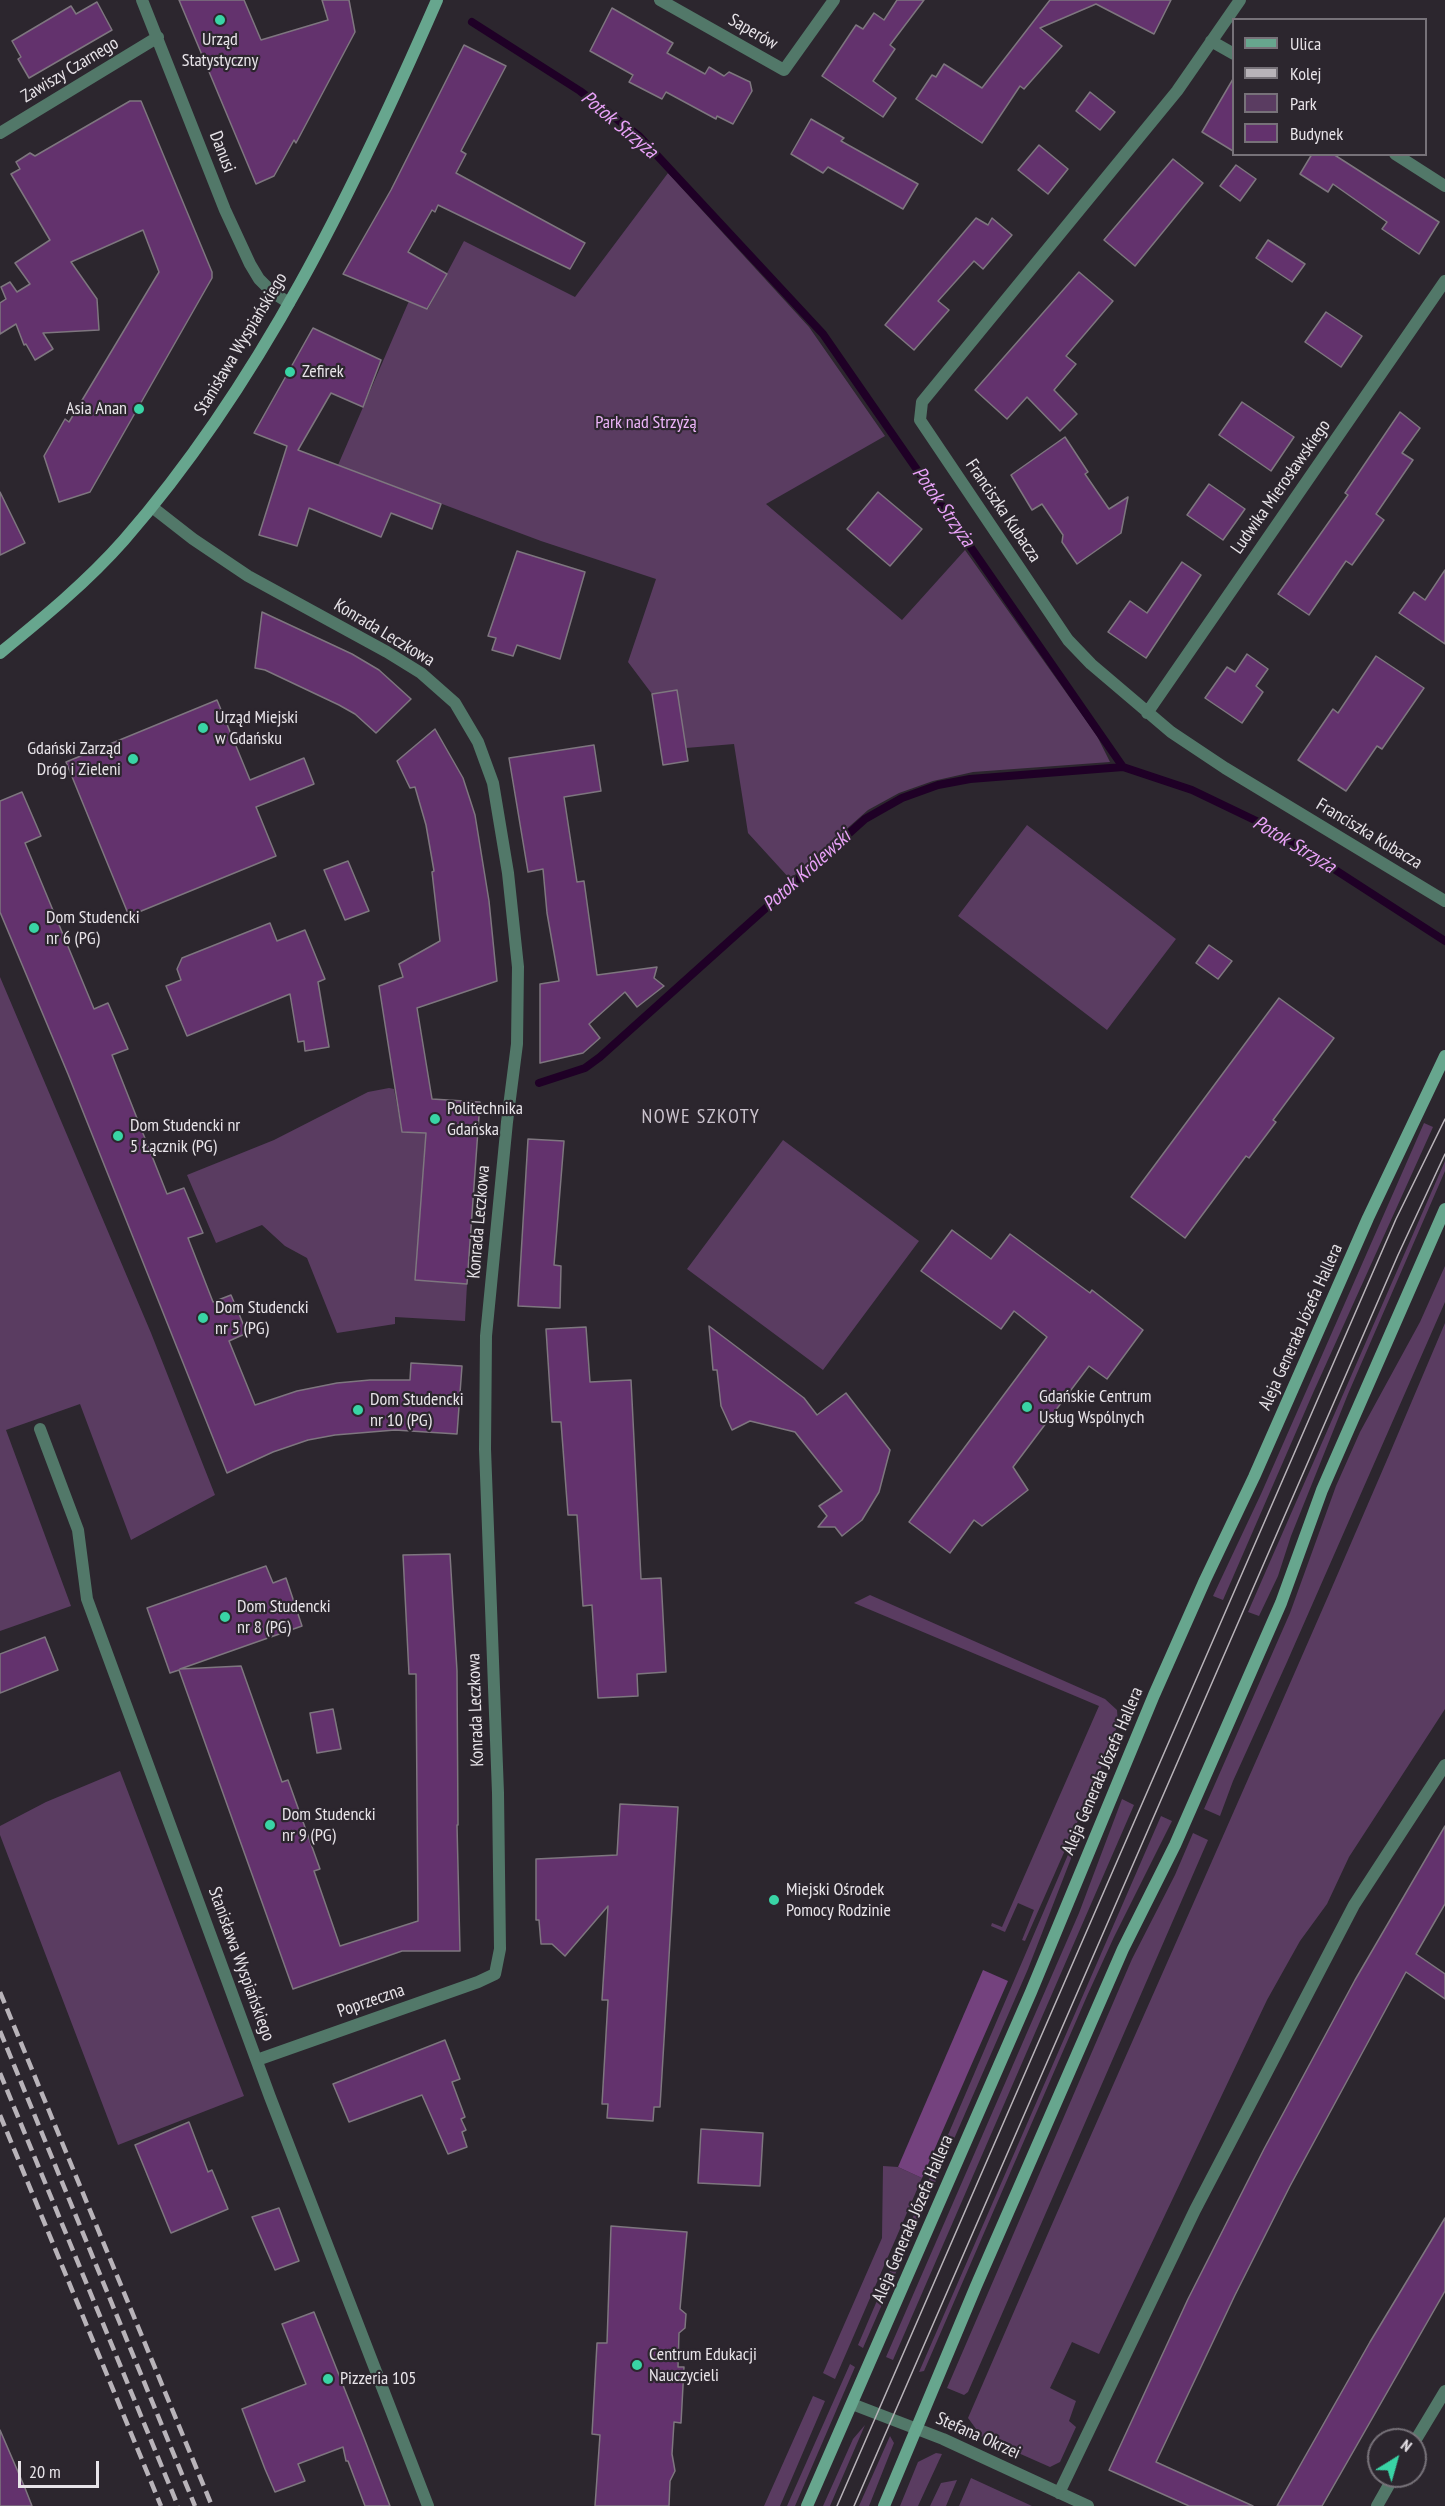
<!DOCTYPE html>
<html>
<head>
<meta charset="utf-8">
<style>
	body { margin:0 }
	#map { position:relative; width:1445px; height:2506px; overflow:hidden; background:#2c262e; font-family:"PT Sans Narrow",sans-serif }
	canvas { display:block }
	.legend { position:absolute; left:1232px; top:18px; width:195px; height:138px; box-sizing:border-box; background:#2c262e; border:2px solid #777279; margin:0; padding:8px 10px; list-style:none; font-size:18px; color:#e8e4e9 }
	.legend li { display:flex; align-items:center; gap:12px; height:30px }
	.legend b { width:30px; border:2px solid #777279 }
	.north { position:absolute; left:1367px; top:2428px; width:60px; height:60px; box-sizing:border-box; background:#2c262e; border:2px solid #777279; border-radius:50%; rotate:37deg; font-size:16px; font-weight:700; line-height:24px; text-align:center; color:#e8e4e9 }
	.north::after { content:''; display:block; margin:auto; width:21px; height:27px; background:#39d4a5; clip-path:polygon(50% 0,100% 100%,50% 72%,0 100%) }
	.scale { position:absolute; left:18px; top:2461px; width:81px; height:27px; box-sizing:border-box; border:3px solid #e8e4e9; border-top:0; padding-left:8px; font-size:18px; line-height:21px; white-space:nowrap; color:#e8e4e9; -webkit-text-stroke:4px #2c262e; paint-order:stroke }
</style>
</head>
<body>
<div id="map">
<canvas width="1445" height="2506"></canvas>
<ul class="legend">
<li><b style="height:8px;background:#67a68e"></b>Ulica</li>
<li><b style="height:8px;background:#b8b3b9"></b>Kolej</li>
<li><b style="height:16px;background:#5a3c61"></b>Park</li>
<li><b style="height:16px;background:#63326d"></b>Budynek</li>
</ul>
<div class="north">N</div>
<div class="scale">20 m</div>
</div>
<script>
const ctx = document.querySelector('canvas').getContext('2d');
ctx.lineJoin = 'round';
function paint(path, color) {
  ctx.fillStyle = color;
  ctx.fill(path, 'evenodd');
}
function stroke(path, color, width, dash) {
  ctx.strokeStyle = color;
  ctx.lineWidth = width;
  ctx.lineCap = dash ? 'butt' : 'round';
  ctx.setLineDash(dash || []);
  ctx.stroke(path);
}
function label(font, color, halo, rows, align = 'center') {
  ctx.font = font + ' "PT Sans Narrow",sans-serif';
  ctx.lineWidth = 4.5;
  ctx.setLineDash([]);
  ctx.textBaseline = 'middle';
  ctx.strokeStyle = halo;
  ctx.fillStyle = color;
  for (const [text, x, y, turn = 0] of rows) {
    ctx.save();
    ctx.translate(x, y);
    ctx.rotate((+turn || 0) * Math.PI / 180);
    ctx.textAlign = isNaN(turn) ? turn : align;
    if (halo) ctx.strokeText(text, 0, 0);
    ctx.fillText(text, 0, 0);
    ctx.restore();
  }
}
paint(new Path2D(`
	M 668,173 L 809,327 L 885,436 L 766,504 L 902,620 L 965,550 L 1097,736 L 1110,762 L 973,772 L 933,781 L 899,793 L 868,810 L 790,879 L 748,833 L 734,744 L 686,748 L 652,694 L 628,662 L 656,579 L 541,541 L 338,465 L 409,301 L 428,309 L 464,241 L 575,297 Z
	M 1027,825 L 1176,939 L 1107,1030 L 958,916 Z
	M 0,977 L 151,1333 L 215,1495 L 131,1540 L 80,1404 L 6,1430 L 71,1606 L 0,1631 Z
	M 389,1088 L 394,1089 L 402,1132 L 426,1133 L 415,1280 L 467,1284 L 465,1321 L 395,1317 L 395,1324 L 337,1333 L 307,1258 L 285,1246 L 262,1225 L 216,1243 L 187,1175 L 274,1140 L 368,1092 Z
	M 1424,1123 L 1433,1127 L 1313,1393 L 1223,1600 L 1213,1596 L 1261,1494 Z
	M 783,1140 L 919,1241 L 823,1370 L 687,1269 Z
	M 1445,1161 L 1445,1171 L 1348,1394 L 1291,1536 L 1278,1576 L 1259,1616 L 1248,1612 Z
	M 1445,1266 L 1445,1302 L 1287,1662 L 1233,1781 L 1220,1816 L 1204,1809 L 1290,1613 L 1336,1486 L 1360,1432 L 1420,1322 Z
	M 1445,1323 L 1445,1709 L 1349,1857 L 1327,1904 L 1300,1941 L 1267,2000 L 1099,2354 L 1072,2342 L 1050,2388 L 1076,2401 L 1069,2421 L 1076,2427 L 1060,2462 L 1050,2467 L 982,2437 L 968,2418 C 1125,2052 1291,1690 1445,1323 Z
	M 870,1595 L 1105,1699 L 1117,1710 L 1118,1724 L 1099,1773 L 1025,1941 L 1022,1940 L 1034,1910 L 1018,1903 L 1005,1932 L 991,1926 L 992,1923 L 1002,1927 L 1099,1706 L 854,1603 Z
	M 120,1771 L 244,2096 L 118,2145 L 0,1835 L 0,1826 L 46,1802 Z
	M 1122,1799 L 1134,1805 L 893,2360 L 886,2357 L 1079,1913 Z
	M 1161,1816 L 1172,1821 L 1114,1937 L 1087,1996 L 924,2371 L 919,2372 Z
	M 1193,1833 L 1208,1840 L 968,2392 L 964,2395 L 947,2388 L 1132,1959 L 1175,1875 Z
	M 1076,1836 L 1079,1838 L 1028,1969 L 863,2348 L 858,2345 Z
	M 883,2166 L 898,2167 L 922,2178 L 835,2379 L 823,2373 L 882,2238 Z
	M 850,2364 L 855,2367 L 795,2506 L 787,2506 Z
	M 813,2396 L 825,2401 L 780,2506 L 764,2506 Z
	M 865,2425 L 830,2506 L 823,2506 L 853,2439 Z
	M 890,2436 L 894,2443 L 869,2506 L 859,2506 Z
	M 936,2453 L 942,2454 L 918,2506 L 900,2506 L 918,2462 Z
	M 971,2478 L 1032,2506 L 959,2506 Z
	M 957,2480 L 946,2506 L 930,2506 L 941,2483 Z`), '#5a3c61');
paint(new Path2D(`
	M 983,1970 L 1008,1981 L 922,2178 L 898,2167 Z`), '#74427e');
stroke(new Path2D(`
	M 472,22 L 580,91 L 639,136 L 823,334 L 1123,767 L 1192,790 L 1269,827 L 1445,941
	M 539,1083 L 585,1068 L 600,1057 L 865,819 L 902,798 L 938,785 L 970,779 L 1123,767`), '#1f0026', 8);
const building = new Path2D(`
	M 179,0 L 244,0 L 261,40 L 328,20 L 322,0 L 349,0 L 355,32 L 296,143 L 294,140 L 274,176 L 256,184 Z
	M 897,0 L 924,0 L 890,45 L 895,49 L 873,81 L 896,98 L 883,117 L 822,76 L 856,25 L 863,29 L 874,13 L 884,20 Z
	M 1050,0 L 1171,0 L 1154,34 L 1096,4 L 1040,28 L 1062,46 L 1024,89 L 1020,86 L 982,143 L 916,99 L 932,75 L 936,77 L 944,64 L 982,88 Z
	M 97,2 L 112,30 L 29,78 L 18,59 L 21,57 L 12,41 L 71,6 L 76,14 Z
	M 612,8 L 673,43 L 667,53 L 705,74 L 709,67 L 724,76 L 729,72 L 750,82 L 752,91 L 733,124 L 717,116 L 716,119 L 666,92 L 662,99 L 629,82 L 633,75 L 590,51 Z
	M 464,45 L 506,66 L 461,151 L 466,154 L 456,173 L 585,243 L 570,269 L 438,205 L 435,212 L 432,210 L 408,252 L 447,274 L 427,309 L 343,274 L 391,190 Z
	M 1233,79 L 1233,151 L 1202,132 Z
	M 1090,92 L 1115,112 L 1100,130 L 1076,111 Z
	M 130,101 L 141,101 L 212,272 L 212,278 L 90,492 L 59,502 L 44,456 L 65,419 L 69,422 L 159,272 L 143,230 L 71,262 L 97,299 L 99,330 L 43,333 L 53,349 L 35,360 L 26,344 L 24,345 L 16,324 L 0,334 L 0,303 L 6,299 L 1,287 L 10,282 L 17,292 L 30,284 L 15,263 L 50,240 L 11,174 L 20,169 L 16,162 L 30,153 L 35,156 Z
	M 811,119 L 844,138 L 841,141 L 918,184 L 903,209 L 828,167 L 823,173 L 791,154 Z
	M 1039,145 L 1068,169 L 1048,194 L 1018,170 Z
	M 1312,154 L 1333,154 L 1439,222 L 1419,254 L 1382,229 L 1387,222 L 1333,184 L 1328,192 L 1300,174 Z
	M 1173,159 L 1203,183 L 1135,266 L 1104,240 Z
	M 1236,165 L 1256,179 L 1240,201 L 1220,186 Z
	M 976,218 L 988,225 L 992,218 L 1012,235 L 983,269 L 974,261 L 938,301 L 949,310 L 914,350 L 885,325 Z
	M 1268,240 L 1305,264 L 1292,282 L 1256,258 Z
	M 1079,272 L 1113,301 L 1066,356 L 1076,364 L 1054,390 L 1077,414 L 1060,431 L 1027,397 L 1007,419 L 975,390 Z
	M 1326,312 L 1362,336 L 1341,367 L 1305,342 Z
	M 313,328 L 381,360 L 363,407 L 331,393 L 298,450 L 441,504 L 432,529 L 391,513 L 381,537 L 309,508 L 297,546 L 259,535 L 287,446 L 254,433 Z
	M 1242,402 L 1294,437 L 1271,471 L 1219,435 Z
	M 1400,412 L 1420,428 L 1402,453 L 1413,460 L 1376,514 L 1384,520 L 1352,565 L 1346,561 L 1309,615 L 1278,594 L 1348,495 L 1345,493 Z
	M 1065,437 L 1088,472 L 1085,474 L 1109,509 L 1128,497 L 1121,533 L 1077,564 L 1062,542 L 1063,535 L 1042,504 L 1032,510 L 1011,475 Z
	M 1209,484 L 1245,509 L 1223,540 L 1187,515 Z
	M 0,492 L 25,543 L 0,555 Z
	M 878,492 L 922,529 L 890,566 L 847,529 Z
	M 517,551 L 585,572 L 560,659 L 517,645 L 513,656 L 492,650 L 496,638 L 488,636 Z
	M 1182,562 L 1201,575 L 1146,658 L 1108,632 L 1130,601 L 1147,613 Z
	M 1445,570 L 1445,644 L 1399,613 L 1414,592 L 1425,600 Z
	M 262,612 L 352,654 L 379,670 L 411,699 L 376,733 L 355,714 L 339,705 L 265,670 L 255,668 Z
	M 1247,654 L 1268,669 L 1256,686 L 1263,692 L 1242,723 L 1205,698 L 1227,667 L 1235,672 Z
	M 1376,656 L 1424,688 L 1382,749 L 1377,746 L 1346,791 L 1298,760 L 1333,709 L 1338,713 Z
	M 677,690 L 688,761 L 663,765 L 652,694 Z
	M 217,700 L 250,780 L 304,758 L 314,784 L 256,807 L 276,856 L 129,916 L 66,762 Z
	M 435,729 L 463,778 L 475,815 L 489,901 L 497,981 L 417,1008 L 432,1099 L 480,1102 L 467,1284 L 415,1280 L 426,1133 L 402,1132 L 379,986 L 403,977 L 399,964 L 440,941 L 432,872 L 434,871 L 426,825 L 415,787 L 410,788 L 397,761 Z
	M 594,745 L 601,791 L 564,797 L 577,882 L 584,881 L 597,975 L 657,967 L 654,978 L 664,986 L 637,1007 L 625,992 L 589,1024 L 600,1038 L 583,1053 L 540,1063 L 540,984 L 559,981 L 547,913 L 543,869 L 528,872 L 509,758 Z
	M 22,792 L 41,836 L 25,843 L 94,1009 L 108,1003 L 128,1049 L 112,1055 L 167,1194 L 184,1188 L 203,1233 L 188,1238 L 213,1302 L 231,1295 L 247,1333 L 229,1341 L 255,1405 L 297,1391 L 337,1383 L 370,1380 L 410,1380 L 411,1363 L 462,1366 L 457,1434 L 395,1430 L 335,1435 L 308,1440 L 273,1452 L 227,1473 L 68,1074 L 0,912 L 0,801 Z
	M 348,861 L 369,911 L 345,920 L 324,870 Z
	M 270,923 L 277,941 L 305,930 L 325,979 L 318,982 L 329,1047 L 305,1051 L 304,1041 L 298,1042 L 290,994 L 187,1036 L 166,986 L 181,980 L 177,969 L 182,958 Z
	M 1209,945 L 1232,961 L 1218,979 L 1196,963 Z
	M 1279,998 L 1334,1038 L 1273,1120 L 1276,1122 L 1249,1158 L 1246,1156 L 1185,1238 L 1131,1197 Z
	M 528,1139 L 564,1141 L 554,1265 L 561,1266 L 560,1308 L 518,1306 Z
	M 952,1230 L 991,1259 L 1010,1234 L 1090,1293 L 1092,1290 L 1143,1330 L 1107,1379 L 1089,1366 L 1013,1467 L 1028,1490 L 982,1526 L 974,1520 L 950,1553 L 909,1522 L 1047,1337 L 1014,1311 L 1001,1329 L 921,1271 Z
	M 709,1326 L 804,1398 L 817,1415 L 846,1393 L 890,1450 L 879,1492 L 862,1520 L 842,1536 L 835,1527 L 818,1527 L 827,1516 L 819,1506 L 842,1491 L 795,1432 L 750,1421 L 732,1430 L 721,1406 L 717,1370 L 713,1370 Z
	M 586,1327 L 590,1382 L 631,1380 L 641,1579 L 661,1578 L 666,1672 L 637,1674 L 638,1696 L 598,1698 L 592,1605 L 583,1606 L 577,1515 L 568,1515 L 561,1422 L 552,1422 L 546,1329 Z
	M 450,1554 L 457,1671 L 458,1825 L 457,1825 L 460,1951 L 402,1951 L 293,1989 L 179,1670 L 170,1673 L 147,1608 L 266,1566 L 273,1583 L 286,1578 L 302,1626 L 180,1669 L 241,1666 L 282,1782 L 288,1780 L 320,1869 L 314,1871 L 340,1946 L 418,1921 L 416,1674 L 409,1674 L 403,1555 Z
	M 45,1637 L 58,1670 L 0,1693 L 0,1654 Z
	M 333,1709 L 341,1749 L 317,1753 L 310,1713 Z
	M 620,1804 L 678,1807 L 660,2107 L 654,2107 L 653,2121 L 607,2118 L 608,2104 L 602,2104 L 608,2000 L 602,2000 L 608,1906 L 565,1956 L 552,1944 L 541,1944 L 539,1920 L 536,1920 L 536,1859 L 617,1855 Z
	M 1445,1826 L 1445,1904 L 1416,1954 L 1445,1974 L 1445,1999 L 1406,1972 L 1290,2186 L 1235,2295 L 1156,2462 L 1253,2506 L 1189,2506 L 1109,2470 L 1188,2299 L 1264,2149 L 1355,1980 Z
	M 445,2040 L 460,2079 L 452,2082 L 465,2117 L 461,2119 L 466,2130 L 462,2132 L 467,2147 L 448,2154 L 422,2095 L 349,2122 L 333,2084 Z
	M 189,2122 L 208,2172 L 212,2170 L 228,2209 L 171,2233 L 135,2145 Z
	M 701,2129 L 763,2133 L 760,2186 L 698,2183 Z
	M 279,2208 L 299,2261 L 275,2270 L 252,2217 Z
	M 1445,2218 L 1445,2291 L 1322,2506 L 1277,2506 L 1370,2342 Z
	M 611,2226 L 687,2232 L 680,2309 L 686,2314 L 685,2328 L 679,2333 L 678,2367 L 684,2367 L 681,2423 L 674,2422 L 672,2454 L 675,2471 L 670,2481 L 669,2506 L 595,2506 L 600,2435 L 592,2434 L 597,2343 L 607,2343 Z
	M 314,2312 L 364,2438 L 390,2506 L 365,2506 L 348,2461 L 346,2461 L 343,2447 L 298,2464 L 305,2481 L 275,2492 L 265,2469 L 242,2409 L 306,2384 L 282,2324 Z
	M 0,2430 L 25,2488 L 32,2506 L 0,2506 Z`);
paint(building, '#63326d');
stroke(building, '#7e767f', 1.5);
stroke(new Path2D(`
	M 142,0 L 225,210 L 250,264 L 259,279 L 272,292 L 289,303
	M 660,0 L 784,70 L 834,0
	M 1240,0 L 1177,91 L 922,402 L 920,420 L 1068,640 L 1091,664 L 1171,732 L 1225,768 L 1445,901
	M 1211,41 L 1234,54
	M 0,133 L 158,37
	M 1395,154 L 1445,186
	M 152,507 L 193,539 L 248,576 L 387,652 L 421,673 L 455,703 L 478,742 L 493,783 L 508,873 L 518,967 L 517,1044 L 507,1122 L 486,1336 L 485,1449 L 498,1793 L 500,1949 L 495,1974 L 478,1982 L 257,2060
	M 1147,713 L 1445,281
	M 40,1429 L 78,1530 L 87,1599 L 270,2097 L 428,2506
	M 852,2404 L 943,2439 L 1088,2506
	M 1415,2441 L 1445,2391
	M 1059,2493 L 1195,2210 L 1354,1905 L 1445,1765
	M 1377,2506 L 1394,2476`), '#527869', 12);
stroke(new Path2D(`
	M 0,653 C 43,618 87,582 124,540 C 261,383 354,190 437,0
	M 807,2506 L 1031,1992 L 1154,1695 L 1205,1580 L 1254,1477 L 1368,1218 L 1445,1056
	M 884,2506 L 976,2286 L 1123,1949 L 1175,1845 L 1281,1603 L 1322,1490 L 1445,1209`), '#67a68e', 12);
stroke(new Path2D(`
	M 837,2506 L 1396,1219 L 1445,1119
	M 854,2506 L 1398,1255 L 1445,1154`), '#b8b3b9', 1.5);
stroke(new Path2D(`
	M 0,1992 L 212,2506
	M 0,2031 L 195,2506
	M 0,2073 L 178,2506
	M 0,2115 L 161,2506`), '#b8b3b9', 4.5, [12, 6]);
for (const [x, y, r, color] of [
	[220,20,6,"#39d4a5"],
	[290,372,6,"#39d4a5"],
	[139,409,6,"#39d4a5"],
	[203,728,6,"#39d4a5"],
	[133,759,6,"#39d4a5"],
	[34,928,6,"#39d4a5"],
	[435,1119,6,"#39d4a5"],
	[118,1136,6,"#39d4a5"],
	[203,1318,6,"#39d4a5"],
	[1027,1407,6,"#39d4a5"],
	[358,1410,6,"#39d4a5"],
	[225,1617,6,"#39d4a5"],
	[270,1825,6,"#39d4a5"],
	[774,1900,6,"#39d4a5"],
	[637,2365,6,"#39d4a5"],
	[328,2379,6,"#39d4a5"]
]) {
  const dot = new Path2D();
  dot.arc(x, y, r, 0, 2 * Math.PI);
  ctx.fillStyle = color;
  ctx.fill(dot);
  stroke(dot, '#2c262e', 2);
}
label('18px', '#e8e4e9', '#2c262e', [
	["Saperów",753,32,30],
	["Zawiszy Czarnego",70,70,-31],
	["Danusi",222,152,69],
	["Stanisława Wyspiańskiego",241,344,-59],
	["Ludwika Mierosławskiego",1281,487,-55],
	["Franciszka Kubacza",1003,511,56],
	["Konrada Leczkowa",384,633,31],
	["Franciszka Kubacza",1369,834,31],
	["Konrada Leczkowa",479,1222,-85],
	["Aleja Generała Józefa Hallera",1301,1327,-66],
	["Konrada Leczkowa",476,1710,-92],
	["Aleja Generała Józefa Hallera",1103,1771,-67],
	["Stanisława Wyspiańskiego",241,1964,70],
	["Poprzeczna",371,2001,-19],
	["Aleja Generała Józefa Hallera",913,2219,-67],
	["Stefana Okrzei",978,2436,24]
]);
label('18px', '#e8e4e9', '#2c262e', [
	["Urząd",220,40,"center"],
	["Statystyczny",220,61,"center"],
	["Zefirek",302,372],
	["Asia Anan",127,409,"right"],
	["Urząd Miejski",215,718],
	["w Gdańsku",215,739],
	["Gdański Zarząd",121,749,"right"],
	["Dróg i Zieleni",121,770,"right"],
	["Dom Studencki",46,918],
	["nr 6 (PG)",46,939],
	["Politechnika",447,1109],
	["Gdańska",447,1130],
	["Dom Studencki nr",130,1126],
	["5 Łącznik (PG)",130,1147],
	["Dom Studencki",215,1308],
	["nr 5 (PG)",215,1329],
	["Gdańskie Centrum",1039,1397],
	["Usług Wspólnych",1039,1418],
	["Dom Studencki",370,1400],
	["nr 10 (PG)",370,1421],
	["Dom Studencki",237,1607],
	["nr 8 (PG)",237,1628],
	["Dom Studencki",282,1815],
	["nr 9 (PG)",282,1836],
	["Miejski Ośrodek",786,1890],
	["Pomocy Rodzinie",786,1911],
	["Centrum Edukacji",649,2355],
	["Nauczycieli",649,2376],
	["Pizzeria 105",340,2379]
], 'left');
label('18px', '#eeb5fa', '#2c262e', [
	["Park nad Strzyżą",646,423]
]);
label('italic 20px', '#e9a2f8', '#2c262e', [
	["Potok Strzyża",619,125,40],
	["Potok Strzyża",943,507,55],
	["Potok Strzyża",1294,845,31],
	["Potok Królewski",807,871,-42]
]);
ctx.letterSpacing = '1.5px';
label('20px', '#cbc3cd', '#2c262e', [
	["NOWE SZKOTY",701,1117]
]);
ctx.letterSpacing = '0px';
</script>
</body>
</html>
